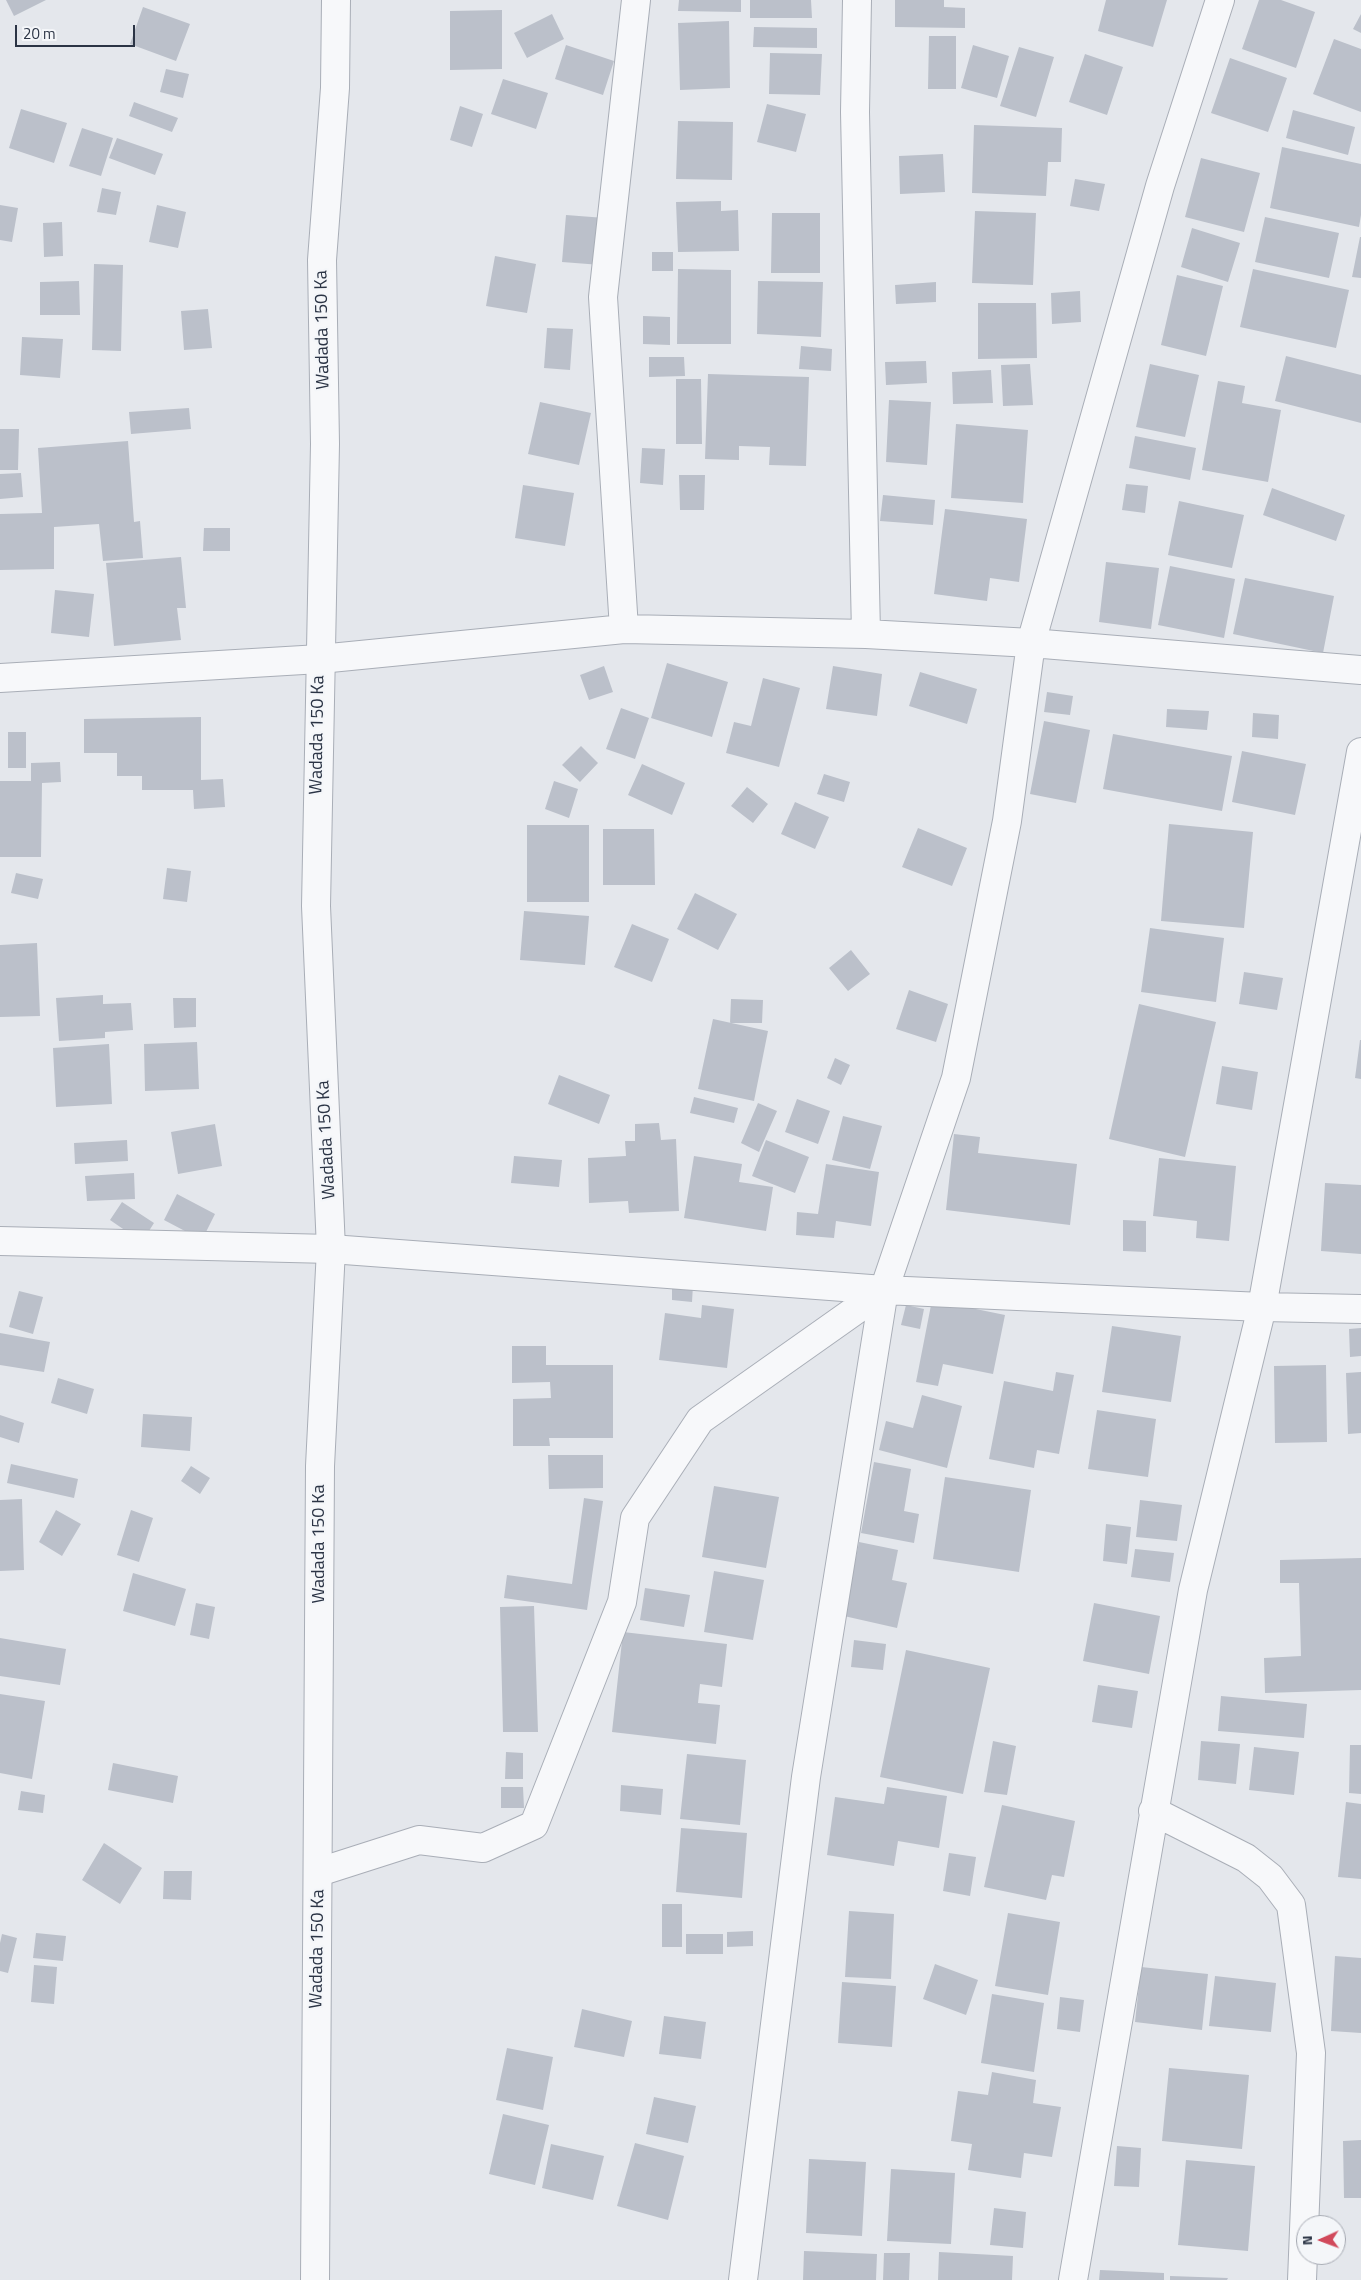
<!DOCTYPE html>
<html>
<head>
<meta charset="utf-8">
<style>
	body { margin:0 }
	#map { position:relative; width:1361px; height:2280px; overflow:hidden; background:#e4e7ec; font-family:"Titillium Web",sans-serif }
	canvas { display:block }
	.north { position:absolute; left:1296px; top:2215px; width:50px; height:50px; box-sizing:border-box; background:#f4f6f9; border:1px solid #a4a8b1; border-radius:50%; rotate:268deg; font-size:14px; font-weight:700; line-height:20px; text-align:center; color:#2b3445 }
	.north::after { content:''; display:block; margin:auto; width:18px; height:22px; background:#d1495b; clip-path:polygon(50% 0,100% 100%,50% 72%,0 100%) }
	.scale { position:absolute; left:15px; top:25px; width:120px; height:22px; box-sizing:border-box; border:2px solid #2b3445; border-top:0; padding-left:6px; font-size:15px; line-height:18px; white-space:nowrap; color:#2b3445; -webkit-text-stroke:4px #f4f6f9; paint-order:stroke }
</style>
</head>
<body>
<div id="map">
<canvas width="1361" height="2280"></canvas>
<div class="north">N</div>
<div class="scale">20 m</div>
</div>
<script>
const ctx = document.querySelector('canvas').getContext('2d');
ctx.lineJoin = 'round';
function paint(path, color) {
  ctx.fillStyle = color;
  ctx.fill(path, 'evenodd');
}
function stroke(path, color, width, dash) {
  ctx.strokeStyle = color;
  ctx.lineWidth = width;
  ctx.lineCap = dash ? 'butt' : 'round';
  ctx.setLineDash(dash || []);
  ctx.stroke(path);
}
function label(font, color, halo, rows, align = 'center') {
  ctx.font = font + ' "Titillium Web",sans-serif';
  ctx.lineWidth = 4.5;
  ctx.setLineDash([]);
  ctx.textBaseline = 'middle';
  ctx.strokeStyle = halo;
  ctx.fillStyle = color;
  for (const [text, x, y, turn = 0] of rows) {
    ctx.save();
    ctx.translate(x, y);
    ctx.rotate((+turn || 0) * Math.PI / 180);
    ctx.textAlign = isNaN(turn) ? turn : align;
    if (halo) ctx.strokeText(text, 0, 0);
    ctx.fillText(text, 0, 0);
    ctx.restore();
  }
}
paint(new Path2D(`
	M 6,0 L 46,0 L 14,16 Z
	M 679,0 L 741,0 L 741,12 L 678,11 Z
	M 750,0 L 811,0 L 812,18 L 750,18 Z
	M 895,0 L 944,0 L 944,7 L 965,8 L 965,28 L 895,27 Z
	M 1106,0 L 1167,0 L 1153,47 L 1098,31 Z
	M 1259,0 L 1281,0 L 1315,12 L 1296,68 L 1242,49 Z
	M 143,7 L 190,24 L 176,61 L 130,44 Z
	M 502,10 L 502,69 L 450,70 L 450,11 Z
	M 552,14 L 564,39 L 527,58 L 514,33 Z
	M 1361,14 L 1361,33 L 1353,29 Z
	M 729,21 L 730,88 L 680,90 L 678,23 Z
	M 754,27 L 817,28 L 817,48 L 753,47 Z
	M 929,36 L 956,36 L 956,89 L 928,89 Z
	M 1334,39 L 1361,49 L 1361,112 L 1313,94 Z
	M 566,45 L 614,61 L 603,95 L 555,79 Z
	M 973,45 L 1009,56 L 997,98 L 961,88 Z
	M 1019,47 L 1054,57 L 1036,117 L 1000,106 Z
	M 770,53 L 822,54 L 820,95 L 769,94 Z
	M 1085,54 L 1123,67 L 1107,115 L 1069,102 Z
	M 1230,58 L 1287,78 L 1268,132 L 1211,113 Z
	M 166,69 L 189,74 L 183,98 L 160,92 Z
	M 503,79 L 548,93 L 536,129 L 491,114 Z
	M 134,102 L 178,118 L 172,132 L 129,116 Z
	M 767,104 L 806,114 L 796,152 L 757,142 Z
	M 460,106 L 483,114 L 472,147 L 450,140 Z
	M 21,109 L 67,123 L 54,163 L 9,148 Z
	M 1293,110 L 1355,127 L 1348,155 L 1286,138 Z
	M 678,121 L 733,122 L 732,180 L 676,179 Z
	M 974,125 L 1062,128 L 1061,162 L 1048,162 L 1046,196 L 972,193 Z
	M 82,128 L 113,138 L 101,176 L 69,166 Z
	M 117,138 L 163,154 L 155,175 L 109,158 Z
	M 1282,147 L 1361,164 L 1361,215 L 1359,227 L 1270,208 Z
	M 943,154 L 945,192 L 900,194 L 899,156 Z
	M 1201,158 L 1260,173 L 1244,232 L 1185,217 Z
	M 1075,179 L 1105,184 L 1099,211 L 1070,206 Z
	M 102,188 L 121,192 L 116,215 L 97,212 Z
	M 721,201 L 721,211 L 738,210 L 739,251 L 678,252 L 676,202 Z
	M 0,205 L 18,208 L 12,242 L 0,240 Z
	M 157,205 L 186,212 L 178,248 L 149,242 Z
	M 975,211 L 1036,213 L 1033,285 L 972,283 Z
	M 772,213 L 820,213 L 820,273 L 771,273 Z
	M 566,215 L 605,218 L 601,265 L 562,262 Z
	M 1265,217 L 1339,233 L 1329,278 L 1255,262 Z
	M 62,222 L 63,256 L 44,257 L 43,223 Z
	M 1192,228 L 1240,243 L 1228,282 L 1181,267 Z
	M 1360,237 L 1361,237 L 1361,278 L 1352,277 Z
	M 652,252 L 673,252 L 673,271 L 652,271 Z
	M 495,256 L 536,264 L 527,313 L 486,306 Z
	M 94,264 L 123,265 L 121,351 L 92,350 Z
	M 678,269 L 731,270 L 731,344 L 677,344 Z
	M 1253,269 L 1349,290 L 1336,348 L 1240,327 Z
	M 1177,275 L 1223,286 L 1206,356 L 1161,345 Z
	M 79,281 L 80,315 L 40,315 L 40,282 Z
	M 758,281 L 823,282 L 821,337 L 757,334 Z
	M 936,282 L 936,302 L 896,304 L 895,285 Z
	M 1080,291 L 1081,322 L 1052,324 L 1051,293 Z
	M 978,303 L 1036,303 L 1037,358 L 978,359 Z
	M 208,309 L 212,348 L 184,350 L 181,311 Z
	M 643,316 L 670,317 L 670,345 L 643,344 Z
	M 547,328 L 573,329 L 570,370 L 544,368 Z
	M 22,337 L 63,339 L 60,378 L 20,375 Z
	M 801,346 L 832,349 L 831,371 L 799,369 Z
	M 1286,356 L 1361,375 L 1361,423 L 1275,401 Z
	M 649,357 L 684,357 L 685,376 L 649,377 Z
	M 926,361 L 927,383 L 886,385 L 885,362 Z
	M 1030,364 L 1033,405 L 1003,406 L 1001,365 Z
	M 1150,364 L 1199,375 L 1185,437 L 1136,427 Z
	M 991,370 L 993,403 L 953,404 L 952,372 Z
	M 708,374 L 809,377 L 806,466 L 769,465 L 770,447 L 739,446 L 739,460 L 705,459 Z
	M 676,379 L 701,379 L 702,444 L 676,444 Z
	M 1218,381 L 1245,386 L 1242,403 L 1281,410 L 1268,482 L 1202,470 Z
	M 889,400 L 931,402 L 927,465 L 886,462 Z
	M 540,402 L 591,413 L 579,465 L 528,454 Z
	M 189,408 L 191,429 L 131,434 L 129,412 Z
	M 956,424 L 1028,430 L 1023,503 L 951,498 Z
	M 0,429 L 19,429 L 18,470 L 0,470 Z
	M 1135,436 L 1196,448 L 1190,480 L 1129,468 Z
	M 128,441 L 134,522 L 140,521 L 143,558 L 103,561 L 99,524 L 54,527 L 54,569 L 0,570 L 0,514 L 42,513 L 38,448 Z
	M 642,448 L 665,449 L 663,485 L 640,483 Z
	M 21,473 L 23,497 L 0,499 L 0,474 Z
	M 679,475 L 705,475 L 704,510 L 680,510 Z
	M 1126,484 L 1148,486 L 1145,513 L 1122,510 Z
	M 523,485 L 574,493 L 565,546 L 515,538 Z
	M 1272,488 L 1345,515 L 1336,541 L 1263,515 Z
	M 883,495 L 935,500 L 933,525 L 880,521 Z
	M 1179,501 L 1244,515 L 1232,568 L 1168,555 Z
	M 945,509 L 1027,519 L 1019,582 L 990,578 L 987,601 L 934,594 Z
	M 204,528 L 230,528 L 230,551 L 203,551 Z
	M 181,557 L 186,608 L 177,608 L 181,640 L 114,646 L 106,563 Z
	M 1106,562 L 1159,568 L 1151,629 L 1099,622 Z
	M 1170,566 L 1235,579 L 1224,638 L 1158,625 Z
	M 1245,578 L 1334,596 L 1323,653 L 1233,634 Z
	M 55,590 L 94,594 L 89,637 L 51,633 Z
	M 667,663 L 728,682 L 712,737 L 651,718 Z
	M 604,666 L 613,692 L 589,700 L 580,675 Z
	M 833,666 L 882,674 L 877,716 L 826,709 Z
	M 920,672 L 977,689 L 967,724 L 909,706 Z
	M 763,678 L 800,688 L 779,767 L 726,753 L 734,722 L 751,726 Z
	M 1047,692 L 1073,696 L 1070,715 L 1044,712 Z
	M 621,708 L 649,718 L 635,759 L 606,749 Z
	M 1167,709 L 1209,711 L 1207,730 L 1166,727 Z
	M 1253,713 L 1279,715 L 1278,739 L 1252,737 Z
	M 201,717 L 201,780 L 223,779 L 225,807 L 194,809 L 193,790 L 142,790 L 142,776 L 117,776 L 117,753 L 84,753 L 84,719 Z
	M 1044,721 L 1090,730 L 1076,803 L 1030,794 Z
	M 8,732 L 26,732 L 26,768 L 8,768 Z
	M 1113,734 L 1232,756 L 1222,811 L 1103,789 Z
	M 581,746 L 598,763 L 580,782 L 562,765 Z
	M 1242,751 L 1306,764 L 1295,815 L 1232,802 Z
	M 60,762 L 61,782 L 42,783 L 41,857 L 0,857 L 0,781 L 31,781 L 31,763 Z
	M 642,764 L 685,783 L 672,815 L 628,795 Z
	M 824,774 L 850,782 L 844,802 L 817,794 Z
	M 554,781 L 578,789 L 569,818 L 545,809 Z
	M 747,787 L 768,804 L 753,823 L 731,806 Z
	M 795,802 L 829,817 L 815,849 L 781,834 Z
	M 1169,824 L 1253,832 L 1244,928 L 1161,921 Z
	M 527,825 L 589,825 L 589,902 L 527,902 Z
	M 918,828 L 967,848 L 952,886 L 902,867 Z
	M 603,829 L 654,829 L 655,885 L 603,885 Z
	M 167,868 L 191,871 L 187,902 L 163,899 Z
	M 16,873 L 43,879 L 38,899 L 11,893 Z
	M 695,893 L 737,914 L 718,950 L 677,929 Z
	M 524,911 L 589,916 L 585,965 L 520,960 Z
	M 632,924 L 669,939 L 652,982 L 614,967 Z
	M 1150,928 L 1224,938 L 1216,1002 L 1141,992 Z
	M 37,943 L 40,1016 L 0,1017 L 0,945 Z
	M 851,950 L 870,974 L 848,991 L 829,968 Z
	M 1244,972 L 1283,978 L 1277,1010 L 1239,1004 Z
	M 909,990 L 948,1004 L 936,1042 L 896,1029 Z
	M 103,995 L 103,1004 L 131,1003 L 133,1030 L 105,1032 L 105,1038 L 59,1041 L 56,998 Z
	M 173,998 L 196,998 L 196,1027 L 174,1028 Z
	M 731,999 L 763,1000 L 762,1023 L 730,1023 Z
	M 1139,1004 L 1216,1022 L 1185,1157 L 1109,1139 Z
	M 713,1019 L 768,1031 L 754,1101 L 698,1089 Z
	M 1360,1040 L 1361,1040 L 1361,1079 L 1355,1078 Z
	M 197,1042 L 199,1089 L 145,1091 L 144,1044 Z
	M 109,1044 L 112,1104 L 56,1107 L 53,1048 Z
	M 835,1058 L 850,1065 L 841,1085 L 827,1078 Z
	M 1222,1066 L 1258,1072 L 1252,1110 L 1216,1104 Z
	M 559,1075 L 610,1095 L 599,1124 L 548,1104 Z
	M 694,1097 L 738,1108 L 734,1123 L 690,1113 Z
	M 797,1099 L 830,1111 L 818,1144 L 785,1132 Z
	M 758,1103 L 777,1111 L 759,1152 L 741,1143 Z
	M 843,1116 L 882,1126 L 870,1169 L 832,1160 Z
	M 659,1123 L 661,1140 L 676,1139 L 679,1211 L 629,1213 L 628,1201 L 589,1203 L 588,1158 L 626,1156 L 625,1141 L 635,1141 L 635,1124 Z
	M 215,1124 L 222,1166 L 178,1174 L 171,1132 Z
	M 954,1134 L 980,1137 L 978,1153 L 1077,1164 L 1070,1225 L 946,1210 Z
	M 127,1140 L 128,1161 L 75,1164 L 74,1143 Z
	M 766,1140 L 809,1157 L 795,1193 L 752,1176 Z
	M 514,1156 L 562,1160 L 559,1187 L 511,1183 Z
	M 694,1156 L 742,1164 L 739,1182 L 773,1187 L 766,1231 L 684,1218 Z
	M 1159,1158 L 1236,1166 L 1229,1241 L 1196,1238 L 1197,1221 L 1153,1216 Z
	M 826,1164 L 879,1172 L 871,1226 L 836,1221 L 834,1238 L 796,1235 L 797,1212 L 818,1214 Z
	M 134,1173 L 135,1199 L 87,1201 L 85,1176 Z
	M 1325,1183 L 1361,1185 L 1361,1254 L 1321,1251 Z
	M 177,1194 L 215,1214 L 202,1240 L 164,1220 Z
	M 122,1202 L 154,1223 L 142,1242 L 110,1220 Z
	M 1123,1220 L 1146,1221 L 1146,1252 L 1123,1251 Z
	M 672,1285 L 693,1285 L 692,1302 L 672,1300 Z
	M 19,1291 L 43,1297 L 33,1334 L 9,1327 Z
	M 932,1300 L 1005,1315 L 993,1374 L 943,1364 L 938,1386 L 916,1382 Z
	M 702,1305 L 734,1309 L 727,1368 L 659,1360 L 665,1313 L 701,1318 Z
	M 906,1305 L 924,1309 L 920,1329 L 901,1325 Z
	M 1112,1326 L 1181,1336 L 1171,1402 L 1102,1392 Z
	M 1361,1328 L 1361,1356 L 1350,1357 L 1349,1329 Z
	M 0,1333 L 50,1342 L 44,1372 L 0,1365 Z
	M 512,1346 L 546,1346 L 546,1365 L 613,1365 L 613,1438 L 549,1438 L 550,1446 L 513,1446 L 513,1399 L 551,1398 L 550,1382 L 512,1383 Z
	M 1326,1365 L 1327,1442 L 1275,1443 L 1274,1366 Z
	M 1056,1372 L 1074,1375 L 1059,1454 L 1037,1450 L 1034,1468 L 989,1459 L 1004,1381 L 1053,1391 Z
	M 1361,1372 L 1361,1433 L 1348,1434 L 1346,1373 Z
	M 58,1378 L 94,1389 L 87,1414 L 51,1403 Z
	M 922,1395 L 962,1406 L 947,1468 L 879,1450 L 886,1421 L 913,1428 Z
	M 1097,1410 L 1156,1419 L 1148,1477 L 1088,1469 Z
	M 143,1414 L 192,1417 L 190,1451 L 141,1447 Z
	M 0,1415 L 24,1423 L 19,1443 L 0,1437 Z
	M 548,1455 L 603,1455 L 603,1488 L 549,1489 Z
	M 874,1462 L 911,1469 L 904,1511 L 919,1514 L 914,1543 L 861,1533 Z
	M 11,1464 L 78,1479 L 74,1498 L 7,1483 Z
	M 191,1466 L 210,1478 L 200,1494 L 181,1481 Z
	M 945,1477 L 1031,1490 L 1019,1572 L 933,1559 Z
	M 714,1486 L 779,1497 L 766,1568 L 702,1557 Z
	M 584,1498 L 603,1501 L 587,1610 L 504,1598 L 507,1575 L 572,1584 Z
	M 22,1499 L 24,1570 L 0,1571 L 0,1500 Z
	M 1140,1500 L 1182,1505 L 1177,1541 L 1136,1537 Z
	M 56,1510 L 81,1524 L 62,1556 L 39,1542 Z
	M 131,1510 L 153,1518 L 139,1562 L 117,1555 Z
	M 1106,1524 L 1131,1527 L 1127,1564 L 1103,1561 Z
	M 859,1542 L 898,1550 L 892,1580 L 907,1583 L 897,1628 L 844,1616 Z
	M 1135,1549 L 1174,1553 L 1170,1582 L 1131,1577 Z
	M 1361,1558 L 1361,1690 L 1265,1693 L 1264,1658 L 1301,1656 L 1299,1583 L 1280,1583 L 1280,1560 Z
	M 714,1571 L 764,1580 L 753,1640 L 704,1632 Z
	M 133,1573 L 186,1589 L 175,1626 L 123,1611 Z
	M 645,1588 L 690,1595 L 684,1627 L 640,1620 Z
	M 196,1603 L 215,1607 L 209,1639 L 190,1635 Z
	M 1094,1603 L 1160,1616 L 1149,1674 L 1083,1661 Z
	M 534,1606 L 538,1732 L 503,1732 L 500,1607 Z
	M 623,1632 L 727,1644 L 722,1687 L 700,1684 L 698,1703 L 720,1705 L 716,1744 L 612,1732 Z
	M 0,1638 L 66,1649 L 60,1685 L 0,1676 Z
	M 854,1640 L 886,1644 L 883,1670 L 851,1667 Z
	M 906,1650 L 990,1668 L 963,1794 L 880,1777 Z
	M 1098,1685 L 1138,1691 L 1132,1728 L 1092,1722 Z
	M 0,1694 L 45,1701 L 32,1779 L 0,1773 Z
	M 1221,1696 L 1307,1704 L 1304,1738 L 1218,1731 Z
	M 993,1741 L 1016,1746 L 1007,1795 L 984,1792 Z
	M 1201,1741 L 1240,1744 L 1236,1784 L 1198,1780 Z
	M 1350,1745 L 1361,1745 L 1361,1794 L 1349,1793 Z
	M 1254,1747 L 1299,1752 L 1294,1795 L 1249,1790 Z
	M 506,1752 L 523,1753 L 523,1779 L 505,1779 Z
	M 687,1754 L 746,1760 L 740,1825 L 680,1819 Z
	M 113,1763 L 178,1776 L 173,1803 L 108,1790 Z
	M 621,1785 L 663,1789 L 661,1815 L 620,1811 Z
	M 501,1787 L 523,1787 L 524,1808 L 501,1808 Z
	M 887,1787 L 947,1796 L 939,1848 L 898,1841 L 894,1866 L 827,1855 L 835,1797 L 884,1804 Z
	M 21,1791 L 45,1795 L 43,1813 L 18,1810 Z
	M 1346,1802 L 1361,1804 L 1361,1879 L 1338,1877 Z
	M 1002,1805 L 1075,1821 L 1064,1877 L 1052,1875 L 1046,1900 L 984,1887 Z
	M 681,1828 L 747,1833 L 742,1898 L 676,1892 Z
	M 104,1843 L 142,1868 L 120,1904 L 82,1880 Z
	M 949,1853 L 976,1857 L 970,1896 L 943,1891 Z
	M 164,1871 L 192,1871 L 191,1900 L 163,1899 Z
	M 662,1904 L 682,1904 L 682,1947 L 662,1947 Z
	M 849,1911 L 894,1914 L 891,1979 L 845,1977 Z
	M 1008,1913 L 1060,1922 L 1048,1995 L 995,1986 Z
	M 753,1931 L 753,1946 L 727,1947 L 727,1932 Z
	M 36,1933 L 66,1936 L 63,1961 L 33,1958 Z
	M 2,1934 L 17,1938 L 8,1973 L 0,1971 L 0,1943 Z
	M 686,1934 L 723,1934 L 723,1954 L 686,1954 Z
	M 1335,1956 L 1361,1958 L 1361,2033 L 1331,2031 Z
	M 935,1964 L 978,1980 L 966,2015 L 923,1999 Z
	M 34,1965 L 57,1967 L 54,2004 L 31,2002 Z
	M 1141,1967 L 1208,1974 L 1202,2030 L 1135,2022 Z
	M 1215,1976 L 1276,1983 L 1271,2032 L 1209,2026 Z
	M 842,1982 L 896,1986 L 892,2047 L 838,2043 Z
	M 992,1994 L 1044,2003 L 1034,2072 L 981,2063 Z
	M 1060,1997 L 1084,2000 L 1080,2032 L 1057,2029 Z
	M 582,2009 L 632,2021 L 624,2057 L 574,2047 Z
	M 664,2016 L 706,2022 L 701,2059 L 659,2054 Z
	M 507,2048 L 553,2057 L 543,2110 L 496,2100 Z
	M 1169,2068 L 1249,2075 L 1242,2149 L 1162,2141 Z
	M 992,2072 L 1036,2080 L 1033,2103 L 1061,2107 L 1052,2157 L 1024,2153 L 1021,2178 L 968,2170 L 972,2144 L 951,2141 L 958,2091 L 988,2095 Z
	M 654,2097 L 696,2106 L 688,2143 L 646,2134 Z
	M 503,2114 L 549,2125 L 535,2185 L 489,2174 Z
	M 1361,2140 L 1361,2198 L 1344,2198 L 1343,2141 Z
	M 635,2143 L 684,2156 L 668,2220 L 617,2206 Z
	M 551,2144 L 604,2156 L 593,2200 L 542,2188 Z
	M 1117,2146 L 1141,2148 L 1139,2187 L 1114,2186 Z
	M 809,2159 L 866,2162 L 862,2236 L 806,2233 Z
	M 1186,2160 L 1255,2166 L 1248,2251 L 1178,2245 Z
	M 891,2169 L 955,2173 L 951,2244 L 887,2241 Z
	M 994,2208 L 1026,2212 L 1023,2248 L 990,2245 Z
	M 804,2251 L 877,2254 L 876,2280 L 803,2280 Z
	M 939,2252 L 1013,2256 L 1012,2280 L 938,2280 Z
	M 884,2253 L 910,2253 L 909,2280 L 883,2280 Z
	M 1100,2270 L 1164,2273 L 1164,2280 L 1099,2280 Z
	M 1170,2276 L 1228,2278 L 1227,2280 L 1170,2280 Z`), '#bbc0ca');
const minor = new Path2D(`
	M 857,0 L 855,112 L 866,634
	M 624,629 L 603,297 L 636,0
	M 0,678 L 320,659 L 624,629 L 866,634 L 1031,643 L 1361,670
	M 0,1241 L 331,1249 L 884,1290 L 1262,1307 L 1361,1309
	M 1153,1811 L 1246,1858 L 1270,1877 L 1291,1905 L 1311,2053 L 1302,2280
	M 319,1872 L 419,1840 L 483,1848 L 534,1825 L 622,1602 L 635,1518 L 700,1420 L 884,1290
	M 743,2280 L 806,1777 L 884,1290 L 956,1078 L 1007,821 L 1031,643 L 1160,186 L 1220,0
	M 1073,2280 L 1193,1590 L 1262,1307 L 1361,752`);
const tertiary = new Path2D(`
	M 315,2280 L 320,1466 L 331,1249 L 316,906 L 325,444 L 322,260 L 335,88 L 336,0`);
stroke(minor, '#a9aeb7', 30);
stroke(tertiary, '#a9aeb7', 30);
stroke(minor, '#f7f8fa', 28);
stroke(tertiary, '#f7f8fa', 28);
label('18px', '#2b3445', '#f4f6f9', [
	["Wadada 150 Ka",323,330,-91],
	["Wadada 150 Ka",318,735,-89],
	["Wadada 150 Ka",327,1140,-93],
	["Wadada 150 Ka",320,1544,-90],
	["Wadada 150 Ka",318,1949,-89]
]);
</script>
</body>
</html>
